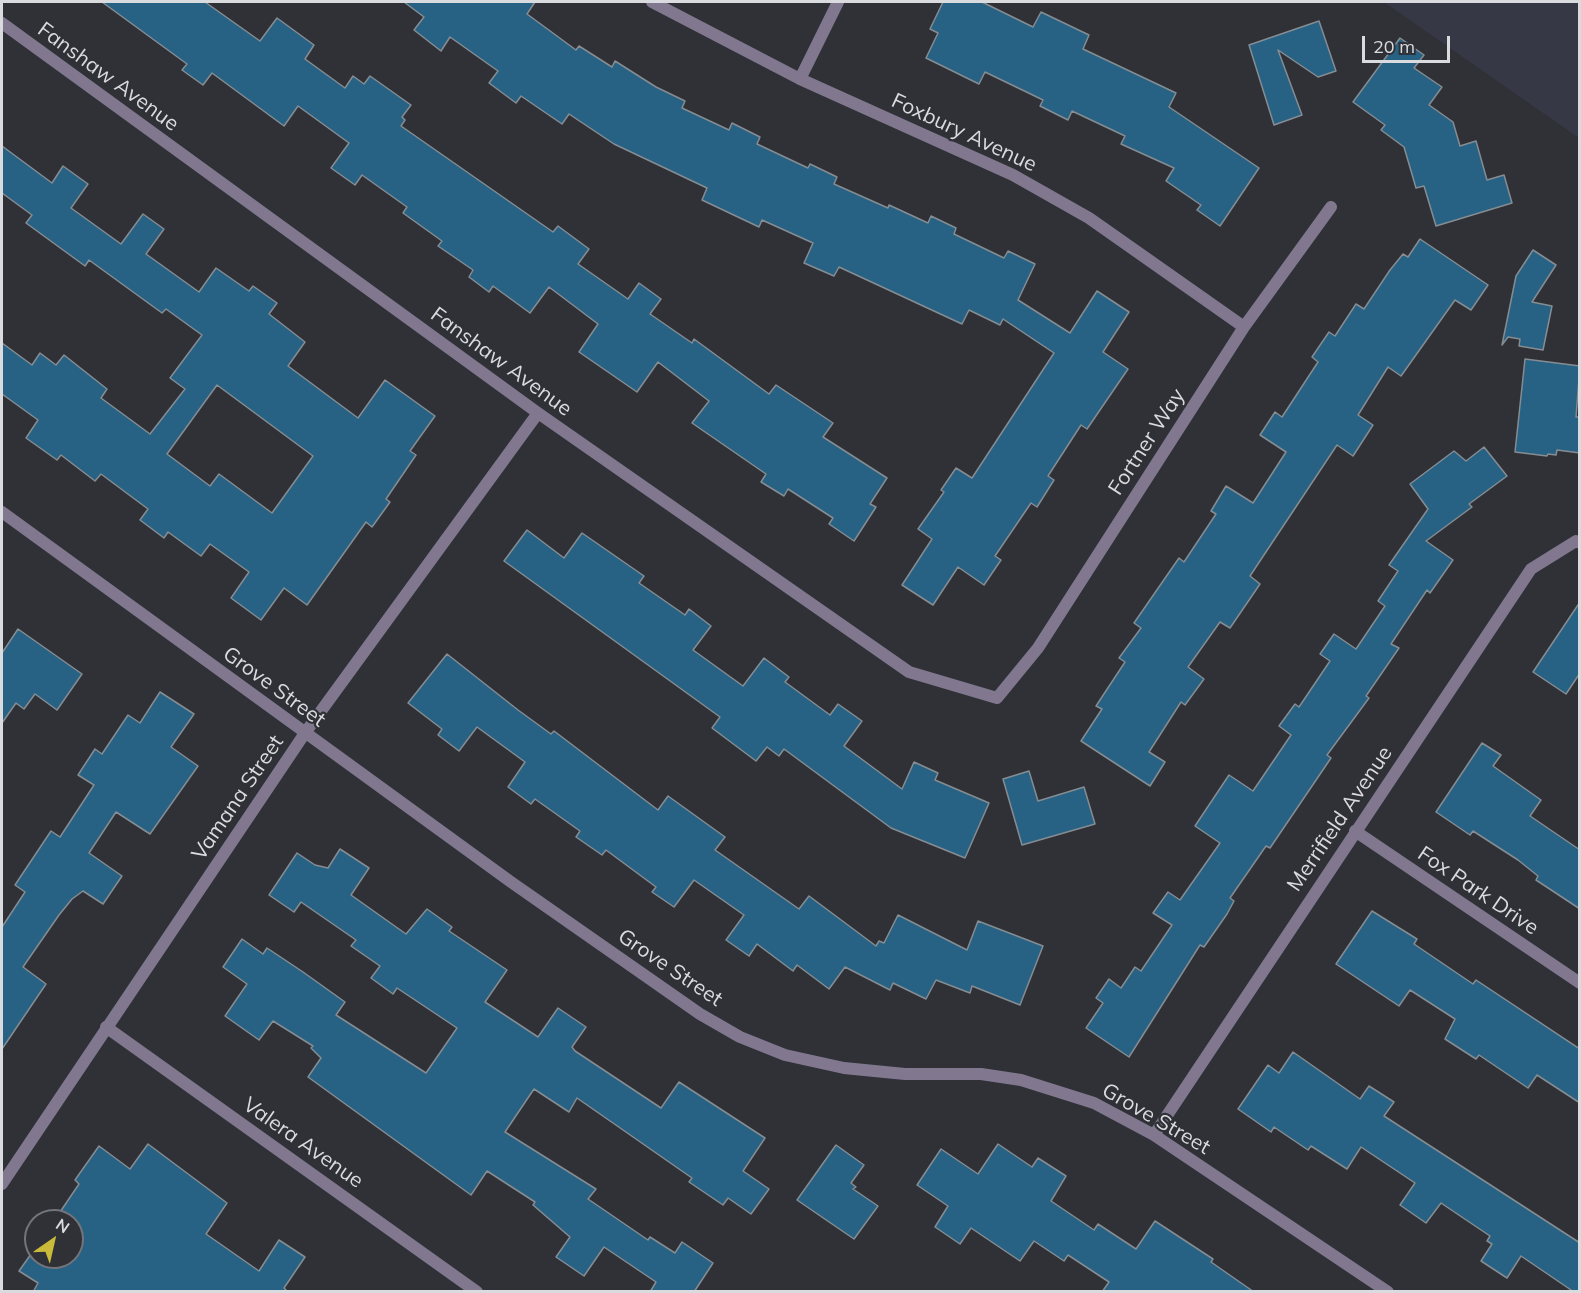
<!DOCTYPE html>
<html>
<head>
<meta charset="utf-8">
<style>
	body { margin:0 }
	#map { position:relative; width:1581px; height:1293px; overflow:hidden; background:#2f3137; font-family:Mulish,sans-serif }
	canvas { display:block }
	.frame { position:absolute; inset:0; border:3px solid #dadbdf; pointer-events:none }
	.north { position:absolute; left:24px; top:1209px; width:60px; height:60px; box-sizing:border-box; background:#2f3137; border:2px solid #73757a; border-radius:50%; rotate:34deg; font-size:16px; font-weight:700; line-height:24px; text-align:center; color:#dadbdf }
	.north::after { content:''; display:block; margin:auto; width:21px; height:27px; background:#caba3a; clip-path:polygon(50% 0,100% 100%,50% 72%,0 100%) }
	.scale { position:absolute; left:1362px; top:36px; width:88px; height:27px; box-sizing:border-box; border:3px solid #dadbdf; border-top:0; padding-left:8px; font-size:18px; line-height:21px; white-space:nowrap; color:#dadbdf; -webkit-text-stroke:4px #2f3137; paint-order:stroke }
</style>
</head>
<body>
<div id="map">
<canvas width="1581" height="1293"></canvas>
<div class="frame"></div>
<div class="north">N</div>
<div class="scale">20 m</div>
</div>
<script>
const ctx = document.querySelector('canvas').getContext('2d');
ctx.lineJoin = 'round';
function paint(path, color) {
  ctx.fillStyle = color;
  ctx.fill(path, 'evenodd');
}
function stroke(path, color, width, dash) {
  ctx.strokeStyle = color;
  ctx.lineWidth = width;
  ctx.lineCap = dash ? 'butt' : 'round';
  ctx.setLineDash(dash || []);
  ctx.stroke(path);
}
function label(font, color, halo, rows, align = 'center') {
  ctx.font = font + ' Mulish,sans-serif';
  ctx.lineWidth = 4.5;
  ctx.setLineDash([]);
  ctx.textBaseline = 'middle';
  ctx.strokeStyle = halo;
  ctx.fillStyle = color;
  for (const [text, x, y, turn = 0] of rows) {
    ctx.save();
    ctx.translate(x, y);
    ctx.rotate((+turn || 0) * Math.PI / 180);
    ctx.textAlign = isNaN(turn) ? turn : align;
    if (halo) ctx.strokeText(text, 0, 0);
    ctx.fillText(text, 0, 0);
    ctx.restore();
  }
}
paint(new Path2D(`
	M 1384,2 L 1579,2 L 1579,138 Z`), '#363945');
const building = new Path2D(`
	M 102,2 L 205,2 L 260,41 L 277,18 L 314,45 L 305,59 L 345,88 L 353,76 L 364,84 L 370,76 L 411,105 L 402,117 L 405,120 L 401,126 L 553,232 L 558,226 L 589,249 L 578,264 L 628,299 L 639,283 L 661,299 L 650,314 L 692,343 L 694,339 L 769,394 L 776,385 L 833,423 L 823,437 L 887,478 L 870,504 L 876,507 L 854,541 L 829,524 L 833,518 L 788,489 L 784,496 L 761,482 L 766,474 L 692,423 L 709,401 L 658,362 L 637,392 L 579,352 L 598,324 L 549,287 L 530,313 L 493,286 L 489,292 L 469,277 L 473,270 L 438,246 L 442,241 L 403,213 L 407,207 L 362,175 L 355,185 L 331,168 L 349,143 L 298,106 L 284,126 L 212,73 L 203,85 L 182,70 L 187,64 Z
	M 404,2 L 535,2 L 527,14 L 576,50 L 579,46 L 612,67 L 615,61 L 656,87 L 685,101 L 682,108 L 729,130 L 732,123 L 760,137 L 757,144 L 808,168 L 810,164 L 837,177 L 834,184 L 888,208 L 889,205 L 928,223 L 931,216 L 956,228 L 954,234 L 1004,258 L 1008,251 L 1035,264 L 1018,300 L 1070,333 L 1097,291 L 1129,312 L 1103,352 L 1128,369 L 1087,429 L 1081,425 L 1048,476 L 1054,480 L 1037,507 L 1031,503 L 995,556 L 1001,560 L 984,585 L 958,567 L 933,605 L 902,585 L 932,539 L 918,529 L 944,492 L 941,490 L 956,468 L 972,478 L 1054,353 L 1003,319 L 1000,325 L 969,310 L 962,324 L 839,267 L 834,276 L 804,263 L 813,243 L 762,220 L 759,227 L 702,200 L 707,188 L 614,144 L 569,114 L 562,124 L 521,96 L 516,103 L 489,83 L 498,71 L 450,37 L 441,51 L 414,30 L 424,17 Z
	M 943,2 L 982,2 L 1033,27 L 1041,12 L 1089,35 L 1083,49 L 1176,93 L 1169,107 L 1259,168 L 1220,226 L 1197,210 L 1201,205 L 1166,181 L 1174,168 L 1121,144 L 1125,136 L 1072,111 L 1068,120 L 1040,106 L 1043,100 L 985,72 L 979,84 L 926,58 L 938,33 L 930,29 Z
	M 1319,21 L 1336,71 L 1318,77 L 1278,50 L 1302,115 L 1274,125 L 1249,45 Z
	M 1400,38 L 1424,55 L 1414,68 L 1442,87 L 1429,105 L 1453,122 L 1460,146 L 1476,141 L 1487,180 L 1504,175 L 1512,203 L 1436,226 L 1424,186 L 1416,188 L 1404,147 L 1381,130 L 1385,125 L 1353,102 Z
	M 2,146 L 52,183 L 63,166 L 88,184 L 71,208 L 121,244 L 143,214 L 164,229 L 146,254 L 199,292 L 216,268 L 249,291 L 253,286 L 277,303 L 269,314 L 305,342 L 288,366 L 358,418 L 385,380 L 435,416 L 410,451 L 416,455 L 386,499 L 390,502 L 372,527 L 366,522 L 307,605 L 284,588 L 261,620 L 231,598 L 249,572 L 210,544 L 201,556 L 168,532 L 164,538 L 140,520 L 148,509 L 101,474 L 95,481 L 61,455 L 57,460 L 26,438 L 38,420 L 2,394 L 2,343 L 32,365 L 40,353 L 56,365 L 64,355 L 107,389 L 101,398 L 150,434 L 185,389 L 170,378 L 202,335 L 166,309 L 162,313 L 89,260 L 85,266 L 26,223 L 32,215 L 2,193 ZM 217,385 L 313,456 L 272,513 L 219,474 L 210,486 L 167,454 Z
	M 1420,239 L 1488,285 L 1471,310 L 1455,300 L 1401,376 L 1388,367 L 1358,415 L 1373,425 L 1353,456 L 1337,445 L 1250,576 L 1260,584 L 1230,628 L 1220,622 L 1188,667 L 1204,679 L 1185,705 L 1181,702 L 1149,752 L 1165,762 L 1150,786 L 1081,741 L 1102,709 L 1096,706 L 1125,662 L 1119,658 L 1141,628 L 1134,623 L 1179,558 L 1184,562 L 1216,514 L 1211,511 L 1226,486 L 1253,503 L 1286,452 L 1260,435 L 1275,412 L 1282,417 L 1318,362 L 1312,357 L 1329,332 L 1335,336 L 1356,304 L 1364,309 L 1390,270 L 1403,254 L 1408,257 Z
	M 1533,250 L 1556,265 L 1532,302 L 1552,306 L 1543,350 L 1519,346 L 1520,339 L 1508,337 L 1502,345 L 1516,276 Z
	M 1525,359 L 1580,366 L 1576,417 L 1580,417 L 1580,453 L 1557,450 L 1556,455 L 1548,454 L 1547,456 L 1515,452 Z
	M 1484,447 L 1507,476 L 1469,504 L 1472,507 L 1426,541 L 1453,560 L 1430,593 L 1427,590 L 1391,644 L 1399,648 L 1366,696 L 1369,698 L 1327,755 L 1331,758 L 1270,848 L 1266,846 L 1230,898 L 1234,901 L 1227,914 L 1204,947 L 1200,945 L 1129,1057 L 1086,1028 L 1103,1003 L 1096,998 L 1109,979 L 1121,988 L 1135,967 L 1141,971 L 1172,925 L 1153,913 L 1168,892 L 1180,900 L 1220,843 L 1195,826 L 1229,775 L 1253,791 L 1291,735 L 1279,726 L 1295,704 L 1299,707 L 1330,661 L 1320,654 L 1334,634 L 1356,649 L 1385,606 L 1378,601 L 1398,571 L 1389,565 L 1428,509 L 1410,484 L 1454,451 L 1466,461 Z
	M 527,530 L 564,558 L 582,533 L 644,576 L 639,583 L 685,615 L 689,609 L 711,626 L 693,650 L 743,686 L 764,658 L 789,677 L 785,682 L 830,715 L 838,704 L 862,721 L 844,746 L 902,789 L 914,762 L 938,773 L 935,780 L 989,803 L 965,858 L 891,828 L 784,749 L 779,756 L 767,747 L 756,761 L 712,728 L 720,717 L 504,561 Z
	M 1580,602 L 1580,673 L 1566,694 L 1533,672 Z
	M 18,629 L 82,674 L 57,710 L 35,694 L 24,709 L 16,703 L 2,723 L 2,653 Z
	M 447,654 L 518,710 L 551,734 L 554,731 L 658,810 L 668,796 L 725,837 L 715,850 L 799,909 L 809,896 L 876,946 L 879,941 L 884,943 L 898,915 L 967,950 L 978,921 L 1043,946 L 1020,1005 L 972,986 L 970,993 L 936,980 L 926,999 L 893,983 L 890,990 L 845,967 L 829,989 L 797,965 L 793,971 L 757,944 L 749,956 L 726,940 L 744,915 L 694,880 L 674,907 L 652,892 L 656,887 L 606,850 L 602,855 L 576,837 L 580,831 L 535,799 L 531,804 L 508,787 L 525,762 L 477,727 L 459,751 L 438,735 L 442,729 L 408,703 Z
	M 160,692 L 194,714 L 171,747 L 198,766 L 150,834 L 116,812 L 89,853 L 122,876 L 103,904 L 83,891 L 72,899 L 59,915 L 23,967 L 46,984 L 2,1049 L 2,927 L 25,892 L 15,885 L 51,831 L 60,837 L 94,785 L 78,775 L 95,749 L 102,754 L 128,715 L 140,723 Z
	M 1482,743 L 1501,755 L 1493,766 L 1541,800 L 1530,816 L 1580,850 L 1580,909 L 1536,880 L 1538,876 L 1518,860 L 1473,831 L 1470,835 L 1436,812 Z
	M 1029,771 L 1038,801 L 1084,787 L 1095,824 L 1022,845 L 1003,779 Z
	M 340,849 L 369,868 L 351,895 L 406,934 L 427,909 L 452,927 L 449,931 L 507,970 L 485,1002 L 538,1037 L 558,1008 L 586,1027 L 572,1047 L 575,1051 L 661,1108 L 679,1082 L 765,1138 L 743,1171 L 769,1189 L 751,1214 L 728,1198 L 723,1205 L 689,1182 L 692,1178 L 577,1098 L 569,1112 L 534,1089 L 505,1132 L 596,1189 L 588,1199 L 648,1240 L 650,1237 L 675,1253 L 682,1242 L 713,1263 L 694,1292 L 650,1292 L 656,1282 L 604,1247 L 584,1276 L 556,1257 L 570,1237 L 533,1205 L 535,1202 L 487,1171 L 471,1195 L 308,1077 L 321,1058 L 311,1048 L 313,1046 L 273,1021 L 259,1040 L 225,1016 L 247,984 L 223,967 L 242,939 L 263,954 L 267,948 L 303,972 L 345,1002 L 336,1015 L 426,1073 L 457,1028 L 397,988 L 393,994 L 371,978 L 380,966 L 351,946 L 356,940 L 301,902 L 294,912 L 269,895 L 297,853 L 315,865 L 328,868 Z
	M 1372,911 L 1417,939 L 1414,944 L 1473,984 L 1476,980 L 1580,1049 L 1580,1103 L 1537,1075 L 1528,1088 L 1479,1055 L 1476,1059 L 1445,1039 L 1455,1019 L 1410,990 L 1399,1006 L 1336,964 Z
	M 1293,1052 L 1360,1099 L 1369,1086 L 1394,1102 L 1384,1116 L 1580,1243 L 1580,1292 L 1574,1292 L 1521,1256 L 1507,1278 L 1481,1261 L 1492,1244 L 1487,1241 L 1490,1236 L 1441,1203 L 1426,1223 L 1400,1205 L 1415,1183 L 1361,1147 L 1347,1169 L 1311,1146 L 1308,1150 L 1274,1127 L 1271,1132 L 1238,1109 L 1268,1065 L 1279,1073 Z
	M 148,1144 L 227,1203 L 206,1234 L 259,1271 L 279,1240 L 305,1257 L 284,1288 L 288,1292 L 33,1292 L 38,1283 L 19,1271 L 36,1247 L 36,1257 L 72,1257 L 72,1221 L 54,1221 L 79,1184 L 75,1180 L 99,1146 L 130,1169 Z
	M 998,1144 L 1032,1167 L 1038,1158 L 1066,1176 L 1051,1201 L 1094,1230 L 1098,1224 L 1136,1249 L 1155,1221 L 1213,1259 L 1211,1262 L 1254,1292 L 1102,1292 L 1109,1282 L 1068,1255 L 1064,1261 L 1034,1241 L 1020,1261 L 971,1228 L 960,1244 L 935,1227 L 948,1206 L 917,1185 L 941,1149 L 978,1174 Z
	M 836,1145 L 864,1165 L 851,1183 L 856,1187 L 853,1189 L 878,1206 L 854,1239 L 797,1200 Z`);
paint(building, '#276183');
stroke(building, '#868d92', 1.5);
stroke(new Path2D(`
	M 652,2 L 800,79 L 1013,175 L 1089,218 L 1244,327
	M 2,23 L 538,413 L 909,672 L 997,698 L 1038,648 L 1244,327 L 1331,207
	M 800,79 L 838,2
	M 2,512 L 511,882 L 700,1014 L 740,1037 L 785,1055 L 844,1068 L 905,1074 L 981,1074 L 1021,1080 L 1094,1103 L 1154,1135 L 1388,1292
	M 1355,831 L 1580,983
	M 106,1027 L 477,1292
	M 1154,1135 L 1531,569 L 1576,541 L 1580,543
	M 2,1184 L 305,733 L 538,413`), '#81788f', 12);
label('21px', '#dadbdf', '#2f3137', [
	["Fanshaw Avenue",108,77,36],
	["Foxbury Avenue",964,133,25],
	["Fanshaw Avenue",501,362,36],
	["Fortner Way",1147,442,-57],
	["Grove Street",274,687,36],
	["Vamana Street",238,798,-56],
	["Merrifield Avenue",1340,819,-56],
	["Fox Park Drive",1478,891,34],
	["Grove Street",670,968,34],
	["Grove Street",1156,1119,30],
	["Valera Avenue",303,1143,35]
]);
</script>
</body>
</html>
